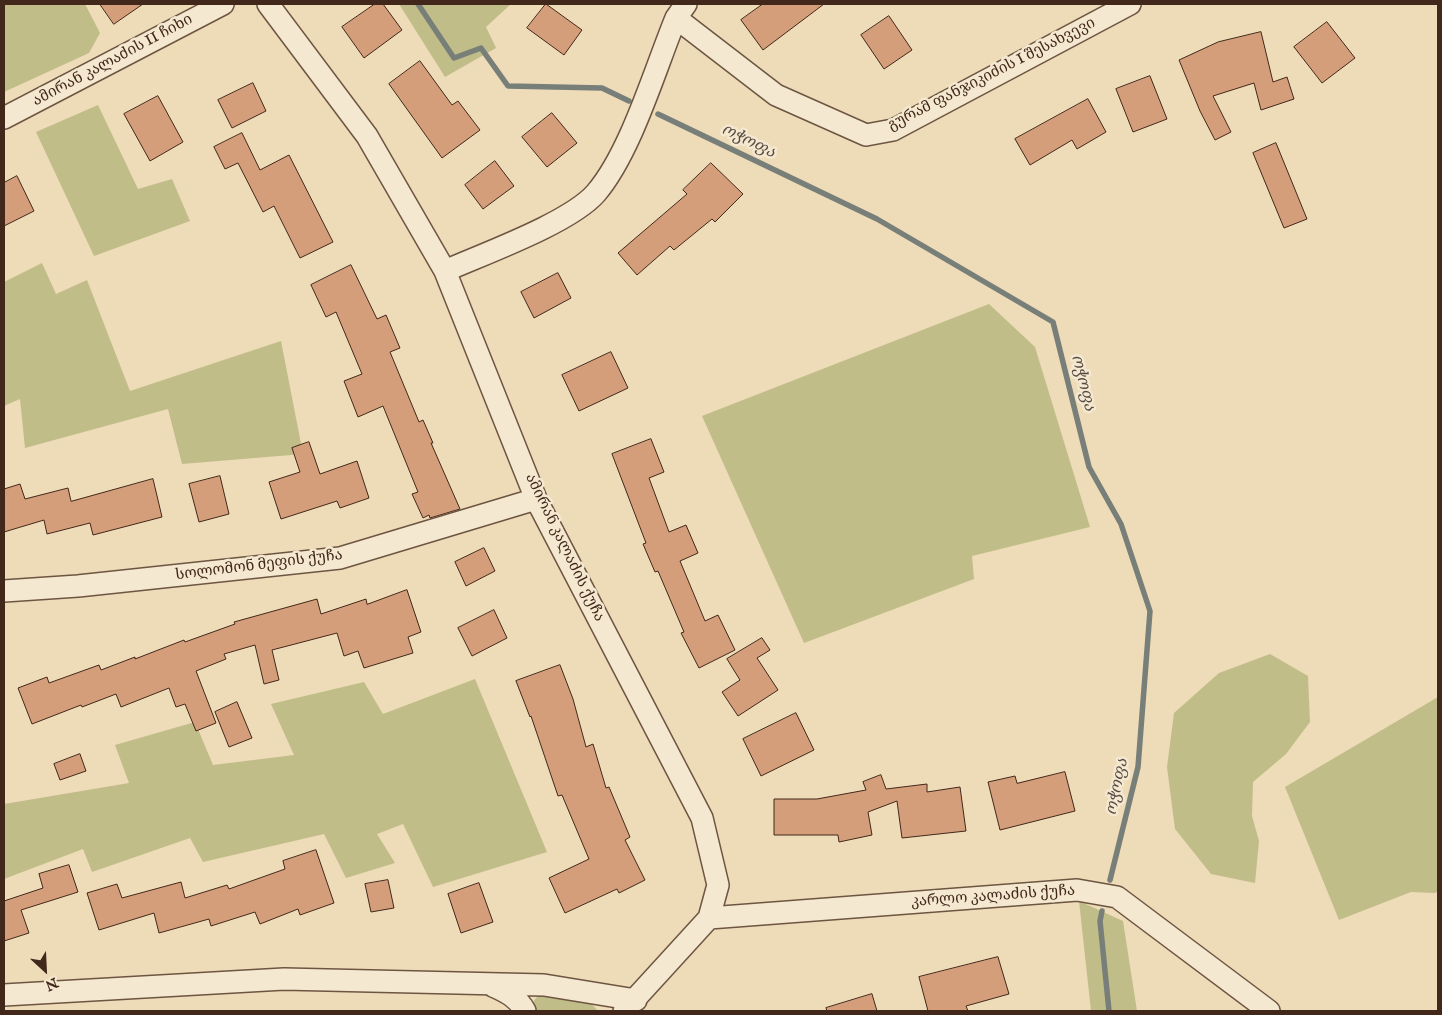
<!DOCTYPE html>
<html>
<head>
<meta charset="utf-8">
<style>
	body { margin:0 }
	#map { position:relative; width:1442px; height:1015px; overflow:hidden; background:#eedbb8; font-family:"IM FELL English",serif }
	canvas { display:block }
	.frame { position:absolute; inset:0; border:5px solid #42281a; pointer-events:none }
	.north { position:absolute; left:20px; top:945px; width:50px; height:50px; -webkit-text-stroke:4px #f4e8d1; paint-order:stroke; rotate:155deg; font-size:14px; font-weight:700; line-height:20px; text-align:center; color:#42281a }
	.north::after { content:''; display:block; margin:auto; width:18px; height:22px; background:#42281a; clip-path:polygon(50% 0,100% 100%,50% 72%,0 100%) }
</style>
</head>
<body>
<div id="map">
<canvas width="1442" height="1015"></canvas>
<div class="frame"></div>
<div class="north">N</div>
</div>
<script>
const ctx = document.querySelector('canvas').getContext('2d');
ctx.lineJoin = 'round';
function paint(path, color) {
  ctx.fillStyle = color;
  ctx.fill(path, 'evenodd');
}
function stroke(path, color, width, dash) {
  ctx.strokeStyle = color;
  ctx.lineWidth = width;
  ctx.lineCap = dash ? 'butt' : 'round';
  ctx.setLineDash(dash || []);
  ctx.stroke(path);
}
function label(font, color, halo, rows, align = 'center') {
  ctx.font = font + ' "IM FELL English","Noto Serif Georgian",serif';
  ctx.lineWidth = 5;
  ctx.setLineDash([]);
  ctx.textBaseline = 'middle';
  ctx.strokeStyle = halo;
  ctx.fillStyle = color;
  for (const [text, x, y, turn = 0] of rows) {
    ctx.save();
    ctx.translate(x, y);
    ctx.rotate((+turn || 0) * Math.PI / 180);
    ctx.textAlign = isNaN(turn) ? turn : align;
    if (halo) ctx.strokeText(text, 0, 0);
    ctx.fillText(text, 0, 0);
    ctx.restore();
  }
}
paint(new Path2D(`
	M 4,4 L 85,4 L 100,33 L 89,53 L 4,92 Z
	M 399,4 L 511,4 L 486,27 L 496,48 L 445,77 Z
	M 98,105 L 138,189 L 172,179 L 190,221 L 94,256 L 36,132 Z
	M 42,263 L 56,294 L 87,280 L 130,391 L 281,341 L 303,454 L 182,464 L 168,409 L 25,448 L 20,399 L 4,406 L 4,282 Z
	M 989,304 L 1035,347 L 1090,527 L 972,556 L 974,579 L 804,643 L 702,416 Z
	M 1270,654 L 1308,676 L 1310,722 L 1286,754 L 1253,782 L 1252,816 L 1259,841 L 1255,883 L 1211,874 L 1175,829 L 1167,767 L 1174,713 L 1219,673 Z
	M 475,679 L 547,852 L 433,887 L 403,824 L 377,834 L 395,863 L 346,878 L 324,834 L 203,862 L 190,838 L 92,872 L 83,849 L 4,879 L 4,804 L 129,783 L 115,745 L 195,722 L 213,765 L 294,755 L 271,704 L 364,682 L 383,714 Z
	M 1438,697 L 1438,891 L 1435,893 L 1411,892 L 1339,920 L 1285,787 Z
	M 1079,901 L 1123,921 L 1137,1011 L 1091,1011 Z
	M 549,994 L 587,999 L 598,1011 L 534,1011 L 531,1004 L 538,996 Z`), '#c1bd89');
stroke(new Path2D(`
	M 418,4 L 454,58 L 481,48 L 508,86 L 602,88 L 629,101
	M 658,114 L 877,219 L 1053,322 L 1089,467 L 1121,524 L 1150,611 L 1138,767 L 1110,880
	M 1102,911 L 1100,921 L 1109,1011`), '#787f79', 5.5);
const building = new Path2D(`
	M 100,4 L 143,4 L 114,24 Z
	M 375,4 L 383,4 L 402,30 L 364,58 L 342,27 Z
	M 546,4 L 582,30 L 564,55 L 527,28 Z
	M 763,4 L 824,4 L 763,50 L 741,20 Z
	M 889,16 L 912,50 L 884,69 L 861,35 Z
	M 1327,22 L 1355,58 L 1322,83 L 1294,47 Z
	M 1261,32 L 1273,82 L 1287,77 L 1294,99 L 1261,110 L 1254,83 L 1213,96 L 1231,132 L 1215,140 L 1200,111 L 1179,60 L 1218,42 Z
	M 420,61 L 452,105 L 458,101 L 480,130 L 442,158 L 389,84 Z
	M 1150,76 L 1167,119 L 1133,132 L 1116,89 Z
	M 253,83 L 266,111 L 232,128 L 218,100 Z
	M 158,96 L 183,142 L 150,161 L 124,114 Z
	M 1088,99 L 1106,132 L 1077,149 L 1072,140 L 1030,165 L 1015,139 Z
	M 552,113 L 577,143 L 547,167 L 522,137 Z
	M 242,133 L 260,170 L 289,155 L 333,242 L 300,258 L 274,206 L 263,212 L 238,163 L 225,169 L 214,147 Z
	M 1276,143 L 1307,219 L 1284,228 L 1253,153 Z
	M 495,161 L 514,186 L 483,209 L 465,185 Z
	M 711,163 L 743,194 L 715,222 L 712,219 L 674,250 L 670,246 L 637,275 L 618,253 L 687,194 L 683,190 Z
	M 17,176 L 34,211 L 4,226 L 4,183 Z
	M 351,265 L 377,319 L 386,315 L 400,348 L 390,352 L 419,422 L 423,420 L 433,443 L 431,443 L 460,509 L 430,518 L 429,515 L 423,518 L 412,494 L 418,492 L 383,406 L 358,417 L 344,381 L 362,374 L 336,312 L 326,317 L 311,285 Z
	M 558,273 L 571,298 L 534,318 L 521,292 Z
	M 611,352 L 628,388 L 579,411 L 562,375 Z
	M 651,439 L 664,472 L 649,478 L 669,532 L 686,525 L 698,553 L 680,561 L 705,621 L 718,615 L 735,650 L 699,668 L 681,633 L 684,632 L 658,571 L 655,572 L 643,544 L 646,543 L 612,454 Z
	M 309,442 L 320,474 L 357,461 L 369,498 L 340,508 L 337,501 L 281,519 L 269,482 L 300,472 L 292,448 Z
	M 220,476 L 229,514 L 199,522 L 189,484 Z
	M 153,479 L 162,517 L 93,535 L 90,523 L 47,534 L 44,520 L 4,532 L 4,489 L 20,484 L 25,499 L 68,488 L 71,501 Z
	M 484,548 L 495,571 L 466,586 L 455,562 Z
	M 407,590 L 421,632 L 408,637 L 413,653 L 364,668 L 358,651 L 344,656 L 337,633 L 272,650 L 279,680 L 264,684 L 255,645 L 224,654 L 226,659 L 196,671 L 216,723 L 196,731 L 185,704 L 176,707 L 169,688 L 121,707 L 116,694 L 82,707 L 81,705 L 32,724 L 18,688 L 47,677 L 49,683 L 99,665 L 101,670 L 135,657 L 135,659 L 184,640 L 185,642 L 235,624 L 234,622 L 317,599 L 321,614 L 366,599 L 367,604 Z
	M 494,610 L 507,638 L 472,656 L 458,628 Z
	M 762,638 L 770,650 L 757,658 L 778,690 L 738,716 L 722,692 L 740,680 L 727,659 Z
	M 560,665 L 573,699 L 586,747 L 593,744 L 606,788 L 609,787 L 630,837 L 625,840 L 645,880 L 619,893 L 617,889 L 565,913 L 549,878 L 589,859 L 562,795 L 558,796 L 531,716 L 530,717 L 516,681 Z
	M 237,702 L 252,738 L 229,747 L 215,712 Z
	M 796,713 L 814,750 L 761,776 L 743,739 Z
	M 80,754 L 86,771 L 60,780 L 54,764 Z
	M 1065,772 L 1075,811 L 1000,830 L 988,782 L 1015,776 L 1017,783 Z
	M 881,775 L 886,789 L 927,784 L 927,792 L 960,787 L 966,831 L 902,838 L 897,801 L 868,812 L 872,835 L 839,842 L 838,835 L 774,835 L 774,799 L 817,799 L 866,790 L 863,782 Z
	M 316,850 L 334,903 L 300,915 L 298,909 L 260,924 L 255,912 L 211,926 L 209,919 L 159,933 L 154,913 L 99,930 L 87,893 L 117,884 L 122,898 L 181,882 L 185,898 L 227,885 L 229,889 L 285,869 L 283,861 Z
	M 69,865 L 78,892 L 21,910 L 29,933 L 4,941 L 4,901 L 43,888 L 39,874 Z
	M 388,880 L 394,908 L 371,912 L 365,884 Z
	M 479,883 L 493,922 L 461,933 L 448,894 Z
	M 998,957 L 1009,994 L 966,1006 L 968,1011 L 928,1011 L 919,977 Z
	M 872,994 L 877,1011 L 827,1011 L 826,1008 Z`);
paint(building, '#d49e7b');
stroke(building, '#42281a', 1);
const minor = new Path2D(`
	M 268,4 L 367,136 L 445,271 L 536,499 L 702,818 L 718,885 L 709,918 L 624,1011
	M 676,18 L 776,95 L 866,135 L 893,130 L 1130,4
	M 4,118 L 223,4
	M 445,271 C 483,254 570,223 596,193 C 631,152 655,69 676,18 L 686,4
	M 4,591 L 78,586 L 340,558 L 536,499
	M 709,918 L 1077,890 L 1117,897 L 1269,1011
	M 493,986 C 507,992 518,998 525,1011
	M 4,995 L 284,979 L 544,985 L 636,1000`);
stroke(minor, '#6d5542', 24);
stroke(minor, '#f4e8d1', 21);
label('15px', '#42281a', '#f4e8d1', [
	["ამირან კალაძის II ჩიხი",113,61,-28],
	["გურამ ფანჯიკიძის I შესახვევი",992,75,-27],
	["ამირან კალაძის ქუჩა",564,548,64],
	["სოლომონ მეფის ქუჩა",259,566,-7],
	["კარლო კალაძის ქუჩა",993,897,-4]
]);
label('italic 16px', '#584c42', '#f4e8d1', [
	["ოჭოფა",748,142,26],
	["ოჭოფა",1082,383,76],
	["ოჭოფა",1118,787,-78]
]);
</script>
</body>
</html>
